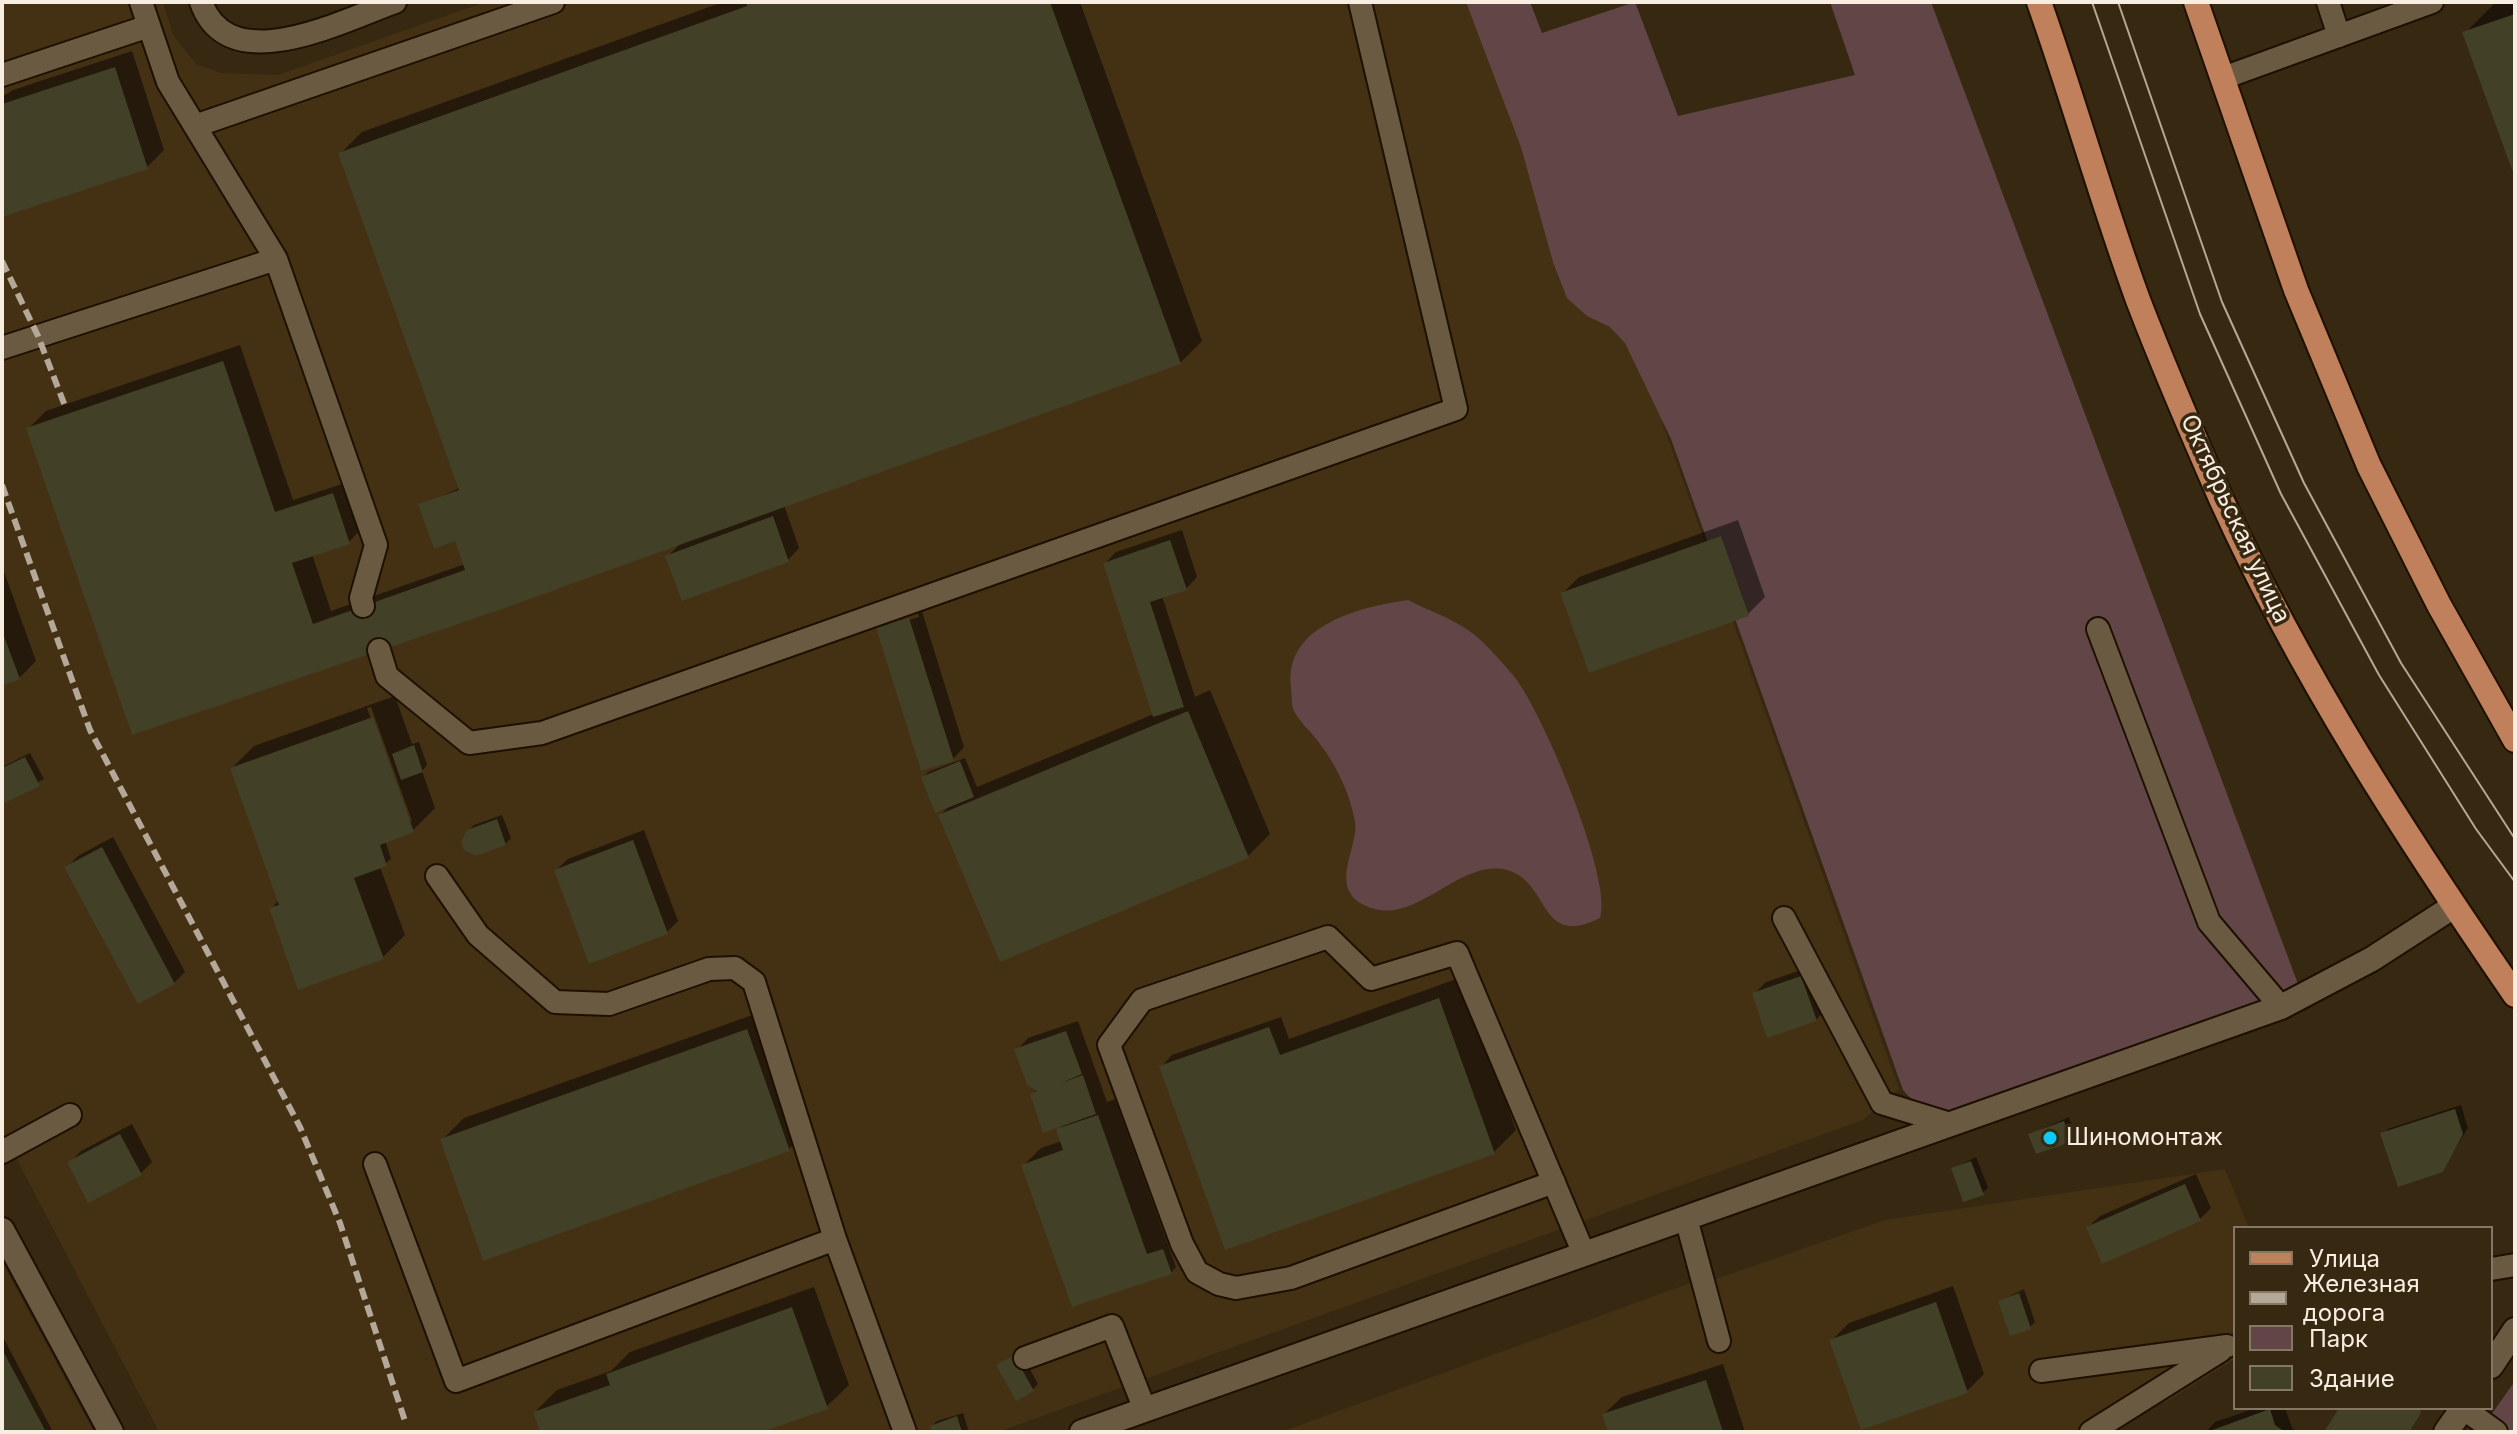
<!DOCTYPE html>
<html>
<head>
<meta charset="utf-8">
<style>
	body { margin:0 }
	#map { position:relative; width:2517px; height:1434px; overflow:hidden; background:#372812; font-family:Inter,sans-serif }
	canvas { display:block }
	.frame { position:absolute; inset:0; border:4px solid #f7ede0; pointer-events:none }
	.legend { position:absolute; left:2233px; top:1226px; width:260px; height:184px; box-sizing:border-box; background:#372812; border:2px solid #847764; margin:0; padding:10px 14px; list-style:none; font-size:24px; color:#f7ede0 }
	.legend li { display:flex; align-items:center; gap:16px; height:40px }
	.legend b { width:40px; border:2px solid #847764 }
</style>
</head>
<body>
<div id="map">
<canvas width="2517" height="1434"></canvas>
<div class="frame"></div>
<ul class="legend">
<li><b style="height:10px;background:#c0805c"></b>Улица</li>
<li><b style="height:10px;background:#b4a898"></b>Железная дорога</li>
<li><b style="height:22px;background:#624647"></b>Парк</li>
<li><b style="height:22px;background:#424027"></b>Здание</li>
</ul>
</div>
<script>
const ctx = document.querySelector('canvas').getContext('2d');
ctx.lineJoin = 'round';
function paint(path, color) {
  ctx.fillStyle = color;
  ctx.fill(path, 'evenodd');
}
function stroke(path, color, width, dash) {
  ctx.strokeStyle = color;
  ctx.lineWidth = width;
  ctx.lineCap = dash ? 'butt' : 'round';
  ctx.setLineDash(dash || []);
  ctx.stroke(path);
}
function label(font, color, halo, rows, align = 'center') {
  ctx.font = font + ' Inter,sans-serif';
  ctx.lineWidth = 7;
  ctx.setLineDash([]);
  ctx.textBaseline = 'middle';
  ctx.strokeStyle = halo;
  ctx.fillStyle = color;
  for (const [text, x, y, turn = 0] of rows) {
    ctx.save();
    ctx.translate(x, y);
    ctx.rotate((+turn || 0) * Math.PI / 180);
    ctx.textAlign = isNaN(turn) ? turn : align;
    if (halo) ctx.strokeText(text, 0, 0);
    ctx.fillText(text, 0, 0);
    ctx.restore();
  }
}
paint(new Path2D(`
	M 2,2 L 163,2 L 173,35 L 196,64 L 221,73 L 278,75 L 485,2 L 1513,2 L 1899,1089 L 1863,1120 L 998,1432 L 159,1432 L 2,1131 Z
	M 2225,1169 L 2249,1228 L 2235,1228 L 2235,1359 L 2168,1401 L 2075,1432 L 1281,1432 L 1690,1283 L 1699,1285 L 1885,1220 Z
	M 2,1262 L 94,1432 L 2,1432 Z`), '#443013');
paint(new Path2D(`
	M 1466,2 L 1530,2 L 1542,33 L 1635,2 L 1678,116 L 1855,75 L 1830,2 L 1931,2 L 2298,984 L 2247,1011 L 1948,1114 C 1929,1110 1916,1106 1903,1090 L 1671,439 L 1625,343 L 1610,327 L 1587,316 L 1567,298 L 1553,262 L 1521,147 Z
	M 1408,600 C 1427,610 1451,618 1468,630 C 1484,641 1499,659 1512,674 C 1540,705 1614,881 1600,918 C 1538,949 1551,882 1507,870 C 1458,857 1414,931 1364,905 C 1328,887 1359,847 1355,822 C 1350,792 1335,763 1317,740 C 1310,731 1299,721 1294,711 C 1291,705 1292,694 1291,687 C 1284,625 1360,607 1408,600 Z
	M 2515,1381 L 2515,1432 L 2479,1432 Z`), '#624647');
paint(new Path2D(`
	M 723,2 L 1080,2 L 1202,341 L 1180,363 L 784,505 L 799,548 L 788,560 L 668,556 L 683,541 L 133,733 L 29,428 L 46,411 L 240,345 L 293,500 L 345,483 L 360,530 L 349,542 L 312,554 L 331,611 L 465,564 L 456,538 L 420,505 L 460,488 L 340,154 L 362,132 Z
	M 2515,2 L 2515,173 L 2465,33 L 2495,3 Z
	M 132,51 L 164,150 L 147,167 L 2,215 L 2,97 L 13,90 Z
	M 1738,520 L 1765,597 L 1748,614 L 1590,670 L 1562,594 L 1579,577 Z
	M 1182,530 L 1197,577 L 1186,589 L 1162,596 L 1195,697 L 1210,690 L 1270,834 L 1248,856 L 940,815 L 952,804 L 923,778 L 928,772 L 965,758 L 977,787 L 1154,714 L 1105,563 L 1116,552 Z
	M 2,566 L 36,661 L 19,678 L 2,684 Z
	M 921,608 L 964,747 L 953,759 L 879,629 L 890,617 ZM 918,613 L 919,617 L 889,626 L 889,622 Z
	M 395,696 L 412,744 L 419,742 L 427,765 L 422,771 L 435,808 L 413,830 L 385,840 L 391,859 L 380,867 L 405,935 L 383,957 L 271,909 L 279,900 L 232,768 L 254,746 ZM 371,707 L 412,821 L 408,821 L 367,708 Z
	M 30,753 L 44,779 L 2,802 L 2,767 Z
	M 502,815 L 511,838 L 505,844 L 468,831 L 474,825 Z
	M 644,830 L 678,921 L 667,932 L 556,870 L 568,859 Z
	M 113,837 L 185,972 L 174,983 L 67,867 L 78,856 Z
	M 1813,966 L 1827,1008 L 1816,1020 L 1754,994 L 1766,982 Z
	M 1462,977 L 1516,1130 L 1494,1152 L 1226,1248 L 1161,1067 L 1172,1055 L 1281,1017 L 1289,1039 Z
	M 769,1009 L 811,1127 L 789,1149 L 442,1140 L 464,1118 Z
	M 1078,1021 L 1107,1102 L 1115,1099 L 1176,1267 L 1171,1273 L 1024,1165 L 1041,1148 L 1062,1141 L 1058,1130 L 1066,1123 L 1032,1095 L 1037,1089 L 1017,1050 L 1028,1038 Z
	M 2461,1105 L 2468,1128 L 2442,1170 L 2383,1134 L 2388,1129 Z
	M 2069,1117 L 2075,1135 L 2070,1141 L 2031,1134 Z
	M 132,1124 L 152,1162 L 140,1174 L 70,1162 L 81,1151 Z
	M 1976,1157 L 1988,1188 L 1982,1193 L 1954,1168 Z
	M 2196,1174 L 2211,1208 L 2200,1219 L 2088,1227 L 2100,1216 Z
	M 1953,1286 L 1984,1374 L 1967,1391 L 1832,1340 L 1849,1323 Z
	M 814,1287 L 849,1385 L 826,1407 L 756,1432 L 542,1432 L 535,1412 L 557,1390 L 611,1371 L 630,1352 Z
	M 2024,1289 L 2035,1322 L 2030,1327 L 2000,1301 Z
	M 2,1335 L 53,1432 L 2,1432 Z
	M 1020,1351 L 1038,1384 L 1033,1389 L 999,1365 Z
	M 1723,1364 L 1745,1432 L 1610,1432 L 1604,1414 L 1622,1397 Z
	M 2256,1408 L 2285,1408 L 2292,1428 L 2298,1432 L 2206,1432 L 2215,1422 Z
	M 963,1413 L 969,1432 L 934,1432 L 932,1426 L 937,1421 Z`), '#0007');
paint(new Path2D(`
	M 746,2 L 1050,2 L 1181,364 L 502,609 L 132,735 L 26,428 L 223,361 L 275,512 L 333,493 L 350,544 L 292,563 L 313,624 L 465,570 L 455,541 L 434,549 L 418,504 L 459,490 L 338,153 L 747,6 Z
	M 2515,14 L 2515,178 L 2462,32 Z
	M 115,67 L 148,169 L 2,217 L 2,104 Z
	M 773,516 L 789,562 L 682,601 L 665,556 Z
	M 1721,536 L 1749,616 L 1589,673 L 1560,593 Z
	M 1170,540 L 1187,590 L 1150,602 L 1184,707 L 1153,717 L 1103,563 Z
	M 909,618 L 954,761 L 921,771 L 876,628 Z
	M 2,631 L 20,679 L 2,686 Z
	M 1188,711 L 1249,858 L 1000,962 L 938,815 Z
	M 373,717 L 414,832 L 380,845 L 387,866 L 354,878 L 384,959 L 298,990 L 269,908 L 279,905 L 230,768 Z
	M 414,745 L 423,772 L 401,780 L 392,754 Z
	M 25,757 L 40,786 L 2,804 L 2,768 Z
	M 960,761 L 974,797 L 935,813 L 921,777 Z
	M 497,819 L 506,845 L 476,856 L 464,850 L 461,842 L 467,830 Z
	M 633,840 L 668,934 L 589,964 L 554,870 Z
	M 102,847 L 175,984 L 138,1004 L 64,867 Z
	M 1801,976 L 1817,1021 L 1767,1038 L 1752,993 Z
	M 1439,998 L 1495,1154 L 1225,1250 L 1159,1066 L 1269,1027 L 1280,1055 Z
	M 747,1029 L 790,1151 L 483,1261 L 440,1139 Z
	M 1066,1031 L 1082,1074 L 1061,1083 L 1083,1075 L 1096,1114 L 1043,1133 L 1030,1094 L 1037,1091 L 1027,1085 L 1014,1049 Z
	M 2455,1109 L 2463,1134 L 2443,1172 L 2398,1187 L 2380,1133 Z
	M 1098,1115 L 1147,1254 L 1163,1249 L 1172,1274 L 1072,1307 L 1021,1165 L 1063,1150 L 1056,1129 Z
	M 2064,1121 L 2071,1142 L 2036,1154 L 2028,1134 Z
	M 120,1134 L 142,1175 L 88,1203 L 67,1162 Z
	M 1971,1161 L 1984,1195 L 1963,1202 L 1951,1168 Z
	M 2185,1184 L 2201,1221 L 2102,1264 L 2086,1227 Z
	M 2019,1293 L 2031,1329 L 2010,1336 L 1998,1301 Z
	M 1936,1302 L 1968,1393 L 1861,1430 L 1829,1340 Z
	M 792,1307 L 828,1409 L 762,1432 L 540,1432 L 533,1412 L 610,1385 L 606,1374 Z
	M 2,1349 L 46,1432 L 2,1432 Z
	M 1014,1355 L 1034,1391 L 1016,1401 L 996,1365 Z
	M 1706,1380 L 1723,1432 L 1608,1432 L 1602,1414 Z
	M 2339,1408 L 2419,1408 L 2421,1413 L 2409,1432 L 2324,1432 Z
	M 2270,1409 L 2275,1425 L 2285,1432 L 2207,1432 Z
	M 957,1416 L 962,1432 L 932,1432 L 930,1426 Z`), '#424027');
const lane = new Path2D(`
	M 141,2 L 168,82 L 276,259
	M 201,2 C 229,81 343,20 395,2
	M 2328,2 L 2339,36
	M 2,75 L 149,26
	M 2223,78 L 2432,2
	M 195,126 L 553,2
	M 2,348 L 276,259 L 376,545 L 361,598 L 363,606
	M 2098,629 L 2209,922 L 2281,1007
	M 379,650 L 387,676 L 469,743 L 542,733 L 1456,409 L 1360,2
	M 437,876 L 478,935 L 555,1002 L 609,1004 L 709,969 L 735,968 L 754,982 L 835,1239
	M 1784,918 L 1882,1103 L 1950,1124
	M 2,1152 L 70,1115
	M 375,1164 L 456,1381 L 835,1239 L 905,1432
	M 1554,1182 L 1291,1278 L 1236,1288 L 1219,1284 L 1197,1272 L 1182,1244 L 1109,1045 L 1142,1000 L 1328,937 L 1371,979 L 1457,953 L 1584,1254
	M 1686,1218 L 1719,1341
	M 2491,1269 L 2515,1265
	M 1025,1358 L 1112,1326 L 1145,1410
	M 2041,1371 L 2227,1346
	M 2463,1408 L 2496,1432
	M 2091,1432 L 2220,1351`);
const street = new Path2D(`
	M 2,1230 L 111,1432
	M 2491,1366 L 2515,1330
	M 1082,1432 L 2281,1007 L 2372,959 L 2454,906
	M 2446,1432 L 2463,1408`);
const primary = new Path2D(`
	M 2039,2 C 2074,101 2102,202 2138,300 C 2164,368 2193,435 2222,501 C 2301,675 2407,838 2515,995
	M 2196,2 L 2296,290 L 2369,466 L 2439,605 L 2515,740`);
stroke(lane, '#1e1000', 26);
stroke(street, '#1e1000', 28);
stroke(primary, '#1e1000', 28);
stroke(lane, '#6b5a42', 22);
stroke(street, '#6b5a42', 24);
stroke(primary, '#c0805c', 24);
stroke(new Path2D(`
	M 2092,2 L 2200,314 L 2281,494 L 2379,675 L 2476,829 L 2515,882
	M 2118,2 L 2222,302 L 2304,483 L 2401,663 L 2515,839`), '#b4a898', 2);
stroke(new Path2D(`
	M 2,261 L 38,336 L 65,406
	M 2,485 L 90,730 L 300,1127 L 340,1223 L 406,1424`), '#b4a898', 6, [12, 6]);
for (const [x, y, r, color] of [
	[2050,1138,8,"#0dcafa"]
]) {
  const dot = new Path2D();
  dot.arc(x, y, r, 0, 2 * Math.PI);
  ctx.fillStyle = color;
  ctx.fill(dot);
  stroke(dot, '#372812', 3);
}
label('24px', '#f7ede0', '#372812', [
	["Октябрьская улица",2235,519,65]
]);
label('24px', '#f7ede0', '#372812', [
	["Шиномонтаж",2066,1138]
], 'left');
</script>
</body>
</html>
